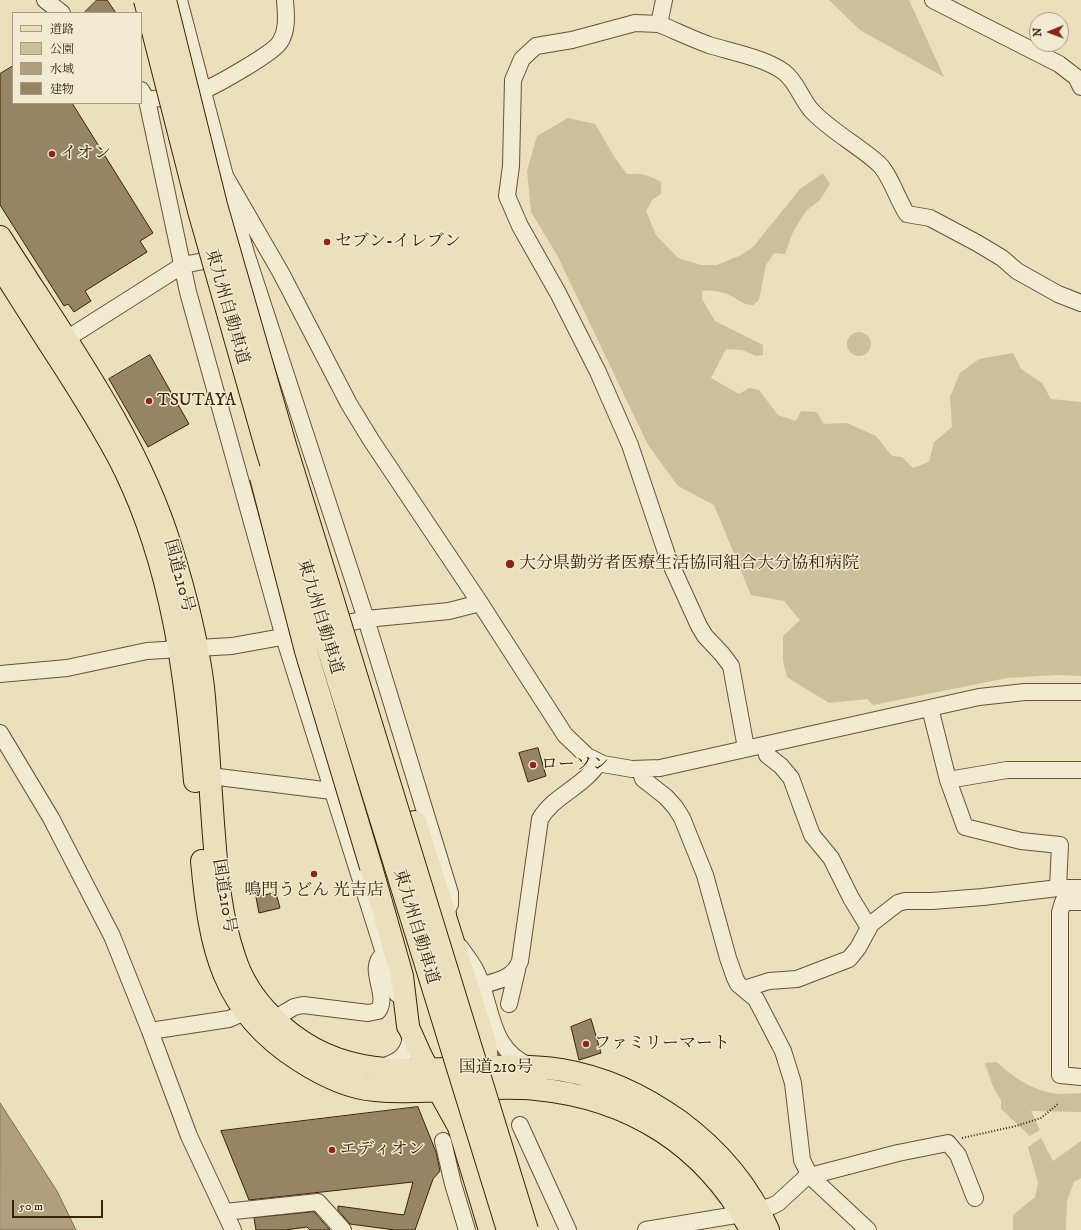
<!DOCTYPE html>
<html>
<head>
<meta charset="utf-8">
<style>
	body { margin:0 }
	#map { position:relative; width:1081px; height:1230px; overflow:hidden; background:#eae0bb; font-family:"IM FELL DW Pica","Noto Serif JP",serif }
	canvas { display:block }
	.legend { position:absolute; left:12px; top:12px; width:130px; height:92px; box-sizing:border-box; background:#f1ebd3; border:1px solid #a99b81; margin:0; padding:5px 7px; list-style:none; font-size:12px; color:#3c2207 }
	.legend li { display:flex; align-items:center; gap:8px; height:20px }
	.legend b { width:20px; border:1px solid #a99b81 }
	.north { position:absolute; left:1029px; top:12px; width:40px; height:40px; box-sizing:border-box; background:#f1ebd3; border:1px solid #a99b81; border-radius:50%; rotate:269deg; font-size:11px; font-weight:700; line-height:16px; text-align:center; color:#3c2207 }
	.north::after { content:''; display:block; margin:auto; width:14px; height:18px; background:#8f2418; clip-path:polygon(50% 0,100% 100%,50% 72%,0 100%) }
	.scale { position:absolute; left:12px; top:1200px; width:91px; height:18px; box-sizing:border-box; border:2px solid #3c2207; border-top:0; padding-left:5px; font-size:12px; line-height:14px; white-space:nowrap; color:#3c2207; -webkit-text-stroke:3px #f1ebd3; paint-order:stroke }
</style>
</head>
<body>
<div id="map">
<canvas width="1081" height="1230"></canvas>
<ul class="legend">
<li><b style="height:5px;background:#eae0bb"></b>道路</li>
<li><b style="height:11px;background:#ccc09c"></b>公園</li>
<li><b style="height:11px;background:#af9f7e"></b>水域</li>
<li><b style="height:11px;background:#968565"></b>建物</li>
</ul>
<div class="north">N</div>
<div class="scale">50 m</div>
</div>
<script>
const ctx = document.querySelector('canvas').getContext('2d');
ctx.lineJoin = 'round';
function paint(path, color) {
  ctx.fillStyle = color;
  ctx.fill(path, 'evenodd');
}
function stroke(path, color, width, dash) {
  ctx.strokeStyle = color;
  ctx.lineWidth = width;
  ctx.lineCap = dash ? 'butt' : 'round';
  ctx.setLineDash(dash || []);
  ctx.stroke(path);
}
function label(font, color, halo, rows, align = 'center') {
  ctx.font = font + ' "IM FELL DW Pica","Noto Serif JP",serif';
  ctx.lineWidth = 3;
  ctx.setLineDash([]);
  ctx.textBaseline = 'middle';
  ctx.strokeStyle = halo;
  ctx.fillStyle = color;
  for (const [text, x, y, turn = 0] of rows) {
    ctx.save();
    ctx.translate(x, y);
    ctx.rotate((+turn || 0) * Math.PI / 180);
    ctx.textAlign = isNaN(turn) ? turn : align;
    if (halo) ctx.strokeText(text, 0, 0);
    ctx.fillText(text, 0, 0);
    ctx.restore();
  }
}
paint(new Path2D(`
	M 829,0 L 909,0 L 944,77 L 860,30 Z
	M 568,118 L 595,124 L 615,158 L 627,174 C 641,173 649,175 661,182 L 661,194 L 652,200 L 646,211 L 656,235 L 678,258 L 701,265 L 717,265 L 741,255 L 753,247 L 800,189 L 823,173 L 830,184 L 820,200 L 806,211 L 793,232 L 785,254 L 774,253 L 766,265 L 759,300 L 753,305 C 743,305 741,301 733,297 C 723,291 713,290 702,291 L 702,299 L 715,321 L 763,345 L 763,355 L 756,356 L 742,350 L 726,349 L 711,378 L 739,394 L 749,388 L 759,390 L 778,415 L 796,421 L 801,411 L 817,412 L 824,424 L 847,423 L 876,436 L 892,456 L 902,457 L 913,468 L 929,462 L 934,442 L 952,427 L 950,397 L 960,373 L 979,359 L 1013,353 L 1021,369 L 1042,383 L 1051,399 L 1081,402 L 1081,676 L 1056,675 L 1007,678 L 873,705 L 867,699 L 829,703 L 787,677 L 783,661 L 783,636 L 800,620 L 784,601 L 751,595 L 714,505 L 678,486 L 648,445 L 557,255 L 531,212 L 527,171 L 537,136 Z
	M847 344a12 12 0 1 1 24 0a12 12 0 1 1-24 0Z
	M 997,1062 C 1012,1077 1031,1089 1052,1093 C 1061,1095 1072,1093 1081,1093 L 1081,1112 L 1031,1111 L 1040,1130 L 1030,1136 L 1001,1109 L 1001,1100 L 993,1087 L 985,1063 Z
	M 1041,1138 L 1053,1161 L 1081,1141 L 1081,1178 L 1074,1182 L 1067,1201 L 1066,1230 L 1013,1230 L 1013,1215 L 1035,1197 L 1038,1183 L 1028,1147 Z`), '#ccc09c');
const water = new Path2D(`
	M 0,1103 L 57,1191 L 76,1230 L 0,1230 Z`);
paint(water, '#af9f7e');
stroke(water, '#816d4e', 1);
const building = new Path2D(`
	M 97,0 L 107,0 L 116,13 L 84,13 Z
	M 13,66 L 13,103 L 72,103 L 153,233 L 140,241 L 147,252 L 85,291 L 91,301 L 74,312 L 68,304 L 64,306 L 0,205 L 0,74 Z
	M 150,355 L 189,424 L 148,447 L 109,379 Z
	M 538,748 L 546,776 L 528,782 L 519,753 Z
	M 276,893 L 280,908 L 259,913 L 256,897 Z
	M 591,1019 L 601,1053 L 579,1060 L 571,1027 Z
	M 418,1107 L 436,1152 L 440,1171 L 433,1179 L 415,1230 L 395,1230 L 350,1224 L 338,1210 L 338,1206 L 404,1215 L 413,1182 L 249,1200 L 221,1131 Z
	M 314,1212 L 330,1230 L 310,1230 L 307,1227 L 285,1230 L 256,1230 L 254,1218 Z`);
paint(building, '#968565');
stroke(building, '#3c2207', 1);
const minor = new Path2D(`
	M 45,0 L 62,13
	M 179,0 L 225,176 L 281,273 L 349,404 L 371,440 L 480,603 L 565,735 L 587,756 L 603,764 L 632,769 L 660,768 L 979,697 L 1025,692 L 1081,692
	M 664,0 L 659,24 C 676,31 692,39 709,45 C 732,52 765,58 784,72 C 797,82 801,99 812,111 C 832,132 858,145 879,164 C 891,176 897,199 907,214 L 930,218 L 977,243 L 1002,258 L 1017,271 L 1058,294 L 1081,303
	M 933,0 L 1059,64 L 1076,77 L 1081,87
	M 659,24 L 635,23 L 572,40 L 536,46 L 522,59 L 513,80 L 511,166 L 507,196 L 520,226 L 558,293 L 598,372 L 630,445 L 668,558 L 699,626 L 705,636 L 722,654 L 731,666 L 746,748
	M 141,90 L 147,100 C 165,97 185,96 202,91 C 215,86 274,53 280,42 C 288,30 286,14 285,0
	M 147,100 L 188,292 L 284,637 L 397,994
	M 228,190 L 246,253 L 366,619 L 450,893 L 450,904 L 445,915
	M 57,345 L 183,265 L 224,257
	M 329,627 L 366,619 L 449,611 L 480,603
	M 0,674 L 67,668 L 147,651 L 232,646 L 293,635
	M 930,708 L 948,780 L 965,827 L 1021,841 L 1060,845 L 1058,888
	M 0,733 L 51,818 L 112,936 L 150,1031 L 189,1136 L 233,1230
	M 765,745 L 767,755 L 781,766 L 791,778 L 812,835 L 831,858 L 851,898 L 868,926
	M 640,769 L 643,779 L 666,797 L 675,807 L 682,818 L 705,875 L 728,958 L 735,978 L 738,984 L 756,999 L 783,1051 L 793,1083 L 802,1160 L 810,1176 L 868,1230
	M 210,776 L 332,791
	M 948,780 L 1007,770 L 1081,770
	M 1081,902 L 1063,902 L 1060,912 L 1060,1075 L 1081,1077
	M 460,947 C 466,956 473,964 477,973 C 493,1009 489,1049 530,1066
	M 482,985 C 498,981 514,978 520,961 L 540,819 C 554,795 584,787 599,762
	M 744,989 L 769,981 L 797,979 L 849,959 L 858,948 L 871,924 L 898,903 L 905,901 L 932,901 L 983,897 L 1058,888 L 1081,888
	M 509,1004 L 517,970
	M 274,1019 L 294,1007 L 303,1005 L 368,1013 L 378,1011 C 390,995 366,969 383,955
	M 150,1031 L 229,1019 L 245,1012
	M 382,1067 C 400,1061 410,1054 411,1034
	M 520,1125 L 568,1230
	M 443,1141 L 453,1184 L 467,1230
	M 225,1212 L 318,1202 L 343,1230
	M 646,1230 L 742,1214 L 772,1206 L 778,1203 L 804,1179 L 810,1176 L 898,1153 L 948,1143 L 958,1155 L 975,1198`);
const major = new Path2D(`
	M 445,915 L 485,1041 L 487,1054 L 486,1084
	M 408,1026 L 421,1055 L 435,1083`);
const highway = new Path2D(`
	M 0,237 C 63,337 136,434 171,548 C 185,593 197,640 203,687 C 208,737 210,787 214,836 C 217,876 221,918 234,956 C 241,979 254,999 271,1016 C 356,1104 457,1054 562,1070 C 604,1077 644,1096 679,1121 C 717,1149 749,1186 768,1230
	M 0,266 C 21,299 41,331 62,363 C 84,398 107,433 125,470 C 172,567 186,675 195,781
	M 415,822 L 445,915
	M 202,861 C 210,947 221,1010 299,1060 C 322,1075 347,1088 375,1090 C 428,1095 482,1084 536,1089 C 631,1098 706,1146 751,1230
	M 371,867 L 402,976 L 408,1026
	M 439,1091 L 459,1127 L 490,1230`);
stroke(minor, '#685234', 18);
stroke(major, '#3c2207', 23);
stroke(highway, '#3c2207', 24);
stroke(new Path2D(`
	M 962,1138 L 1016,1126 L 1041,1118 L 1058,1104`), '#3c2207', 2, [1, 2]);
stroke(minor, '#f1ebd3', 16);
stroke(major, '#eae0bb', 21);
stroke(highway, '#eae0bb', 22);
const highwayBridge = new Path2D(`
	M 145,0 L 199,211 L 267,450 L 508,1230
	M 165,0 L 216,205 L 285,445 L 527,1230
	M 261,477 L 306,651 L 371,867`);
stroke(highwayBridge, '#3c2207', 24, []);
stroke(highwayBridge, '#eae0bb', 22);
for (const [x, y, r, color] of [
	[52,154,4,"#8f2418"],
	[327,242,4,"#8f2418"],
	[149,401,4,"#8f2418"],
	[510,564,5,"#8f2418"],
	[533,765,4,"#8f2418"],
	[314,874,4,"#8f2418"],
	[586,1044,4,"#8f2418"],
	[332,1150,4,"#8f2418"]
]) {
  const dot = new Path2D();
  dot.arc(x, y, r, 0, 2 * Math.PI);
  ctx.fillStyle = color;
  ctx.fill(dot);
  stroke(dot, '#f1ebd3', 1.5);
}
label('17px', '#3c2207', '#f1ebd3', [
	["イオン",60,154],
	["セブン-イレブン",335,242],
	["TSUTAYA",157,401],
	["大分県勤労者医療生活協同組合大分協和病院",519,564],
	["ローソン",541,765],
	["鳴門うどん 光吉店",314,891,"center"],
	["ファミリーマート",594,1044],
	["エディオン",340,1150]
], 'left');
label('17px', '#3c2207', '#f1ebd3', [
	["東九州自動車道",226,307,74],
	["国道210号",178,576,75],
	["東九州自動車道",319,617,73],
	["国道210号",223,896,81],
	["東九州自動車道",415,927,73],
	["国道210号",496,1068]
]);
</script>
</body>
</html>
